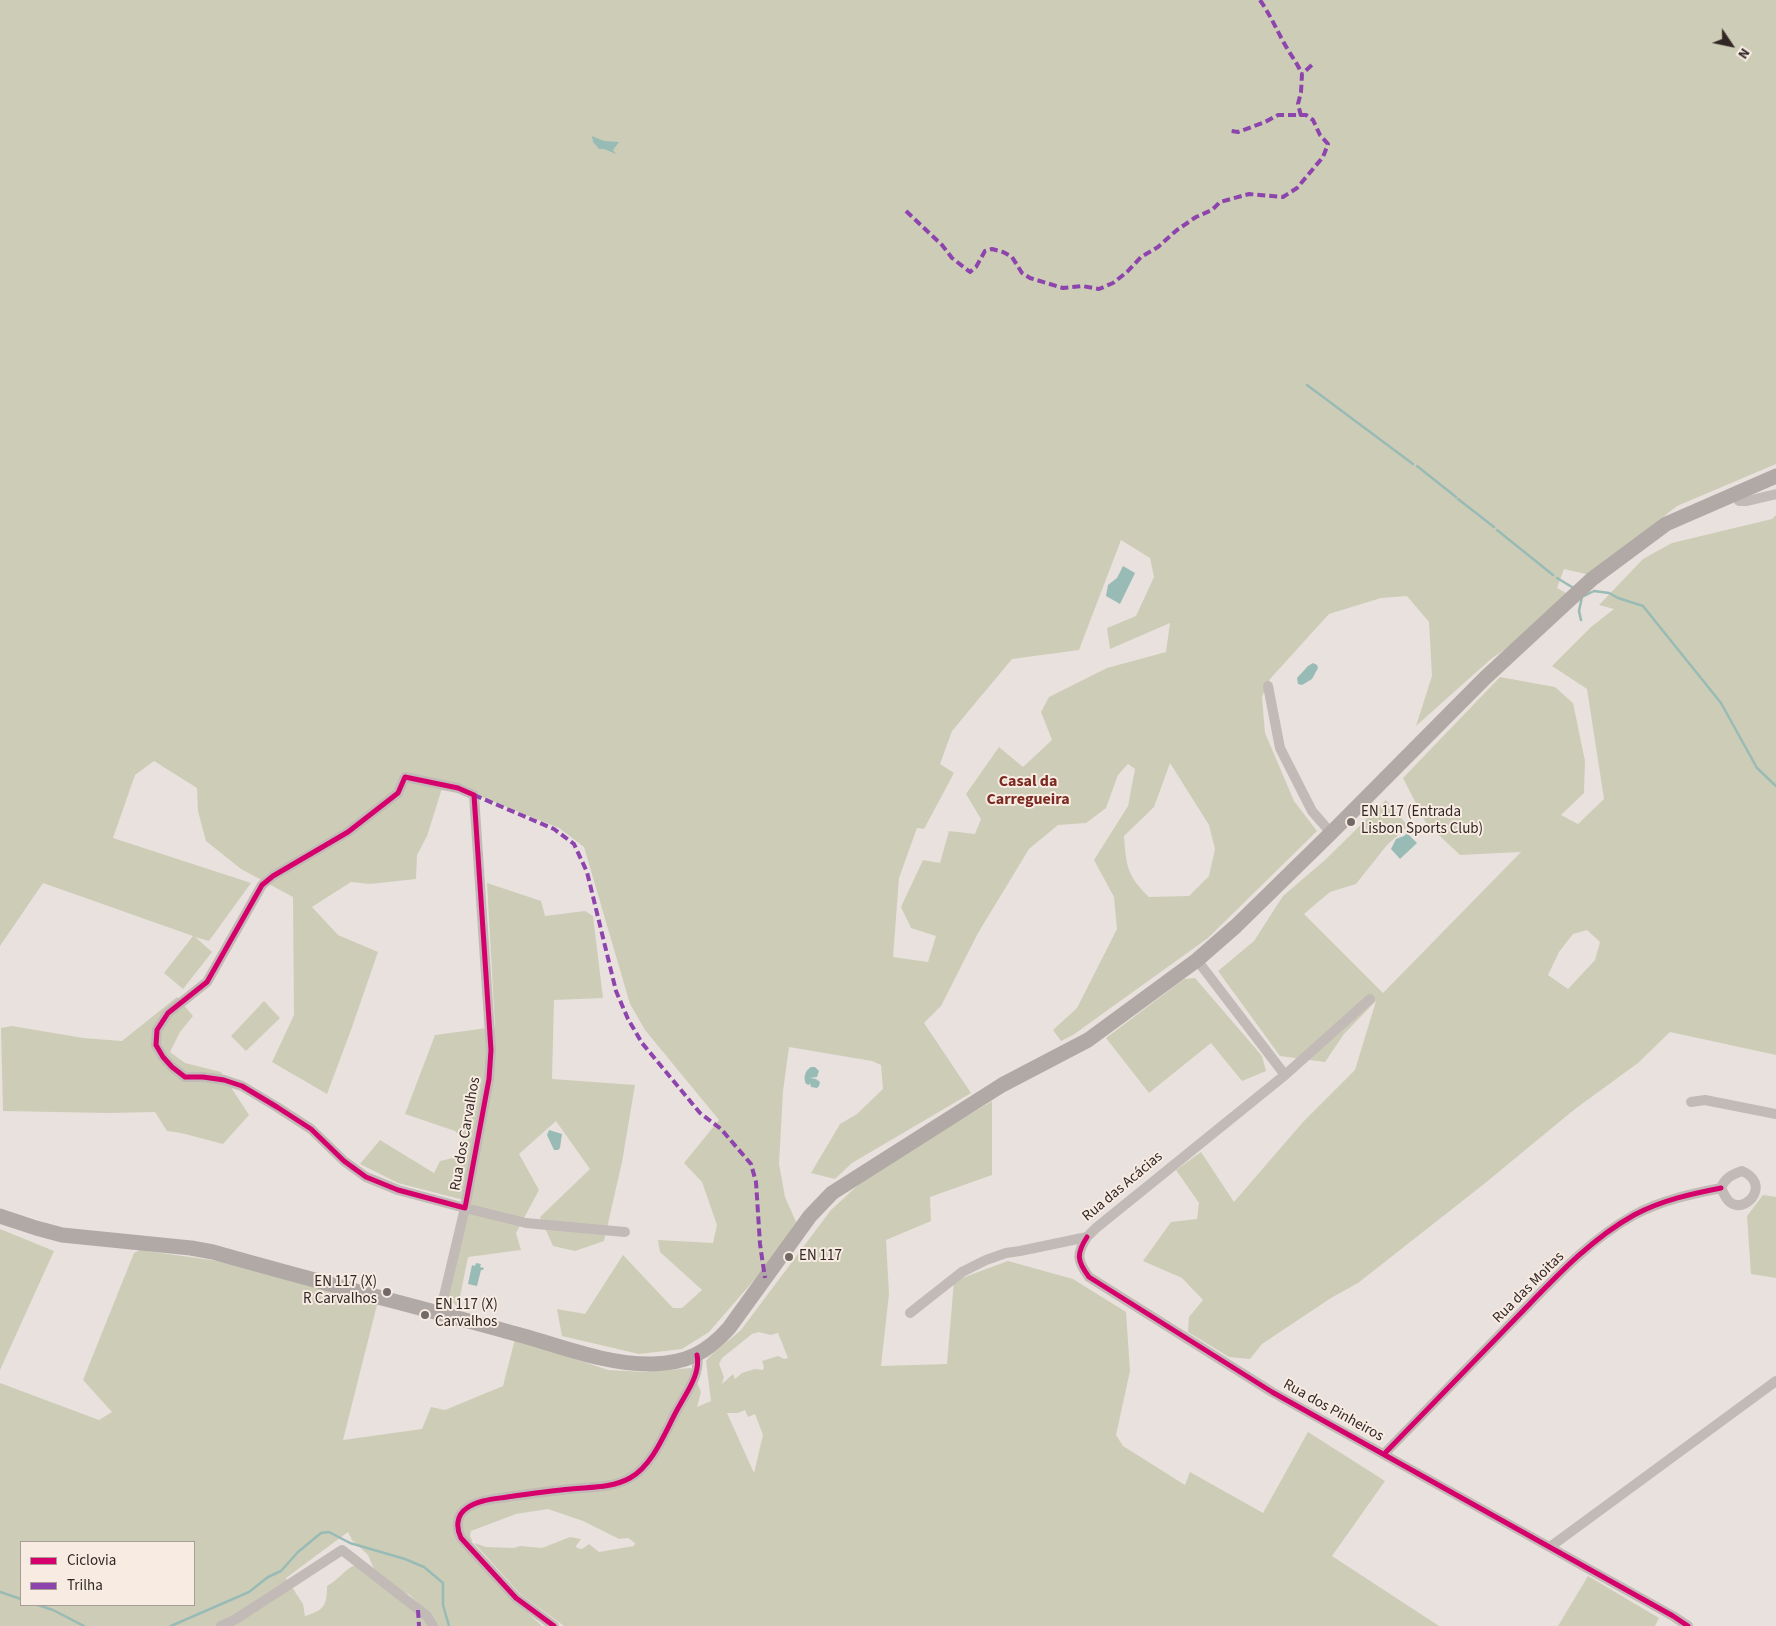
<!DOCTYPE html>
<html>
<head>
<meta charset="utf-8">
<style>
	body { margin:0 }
	#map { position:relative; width:1776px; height:1626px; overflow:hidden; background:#e9e1dd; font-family:"Source Sans 3",sans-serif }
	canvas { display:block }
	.legend { position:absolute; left:20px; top:1541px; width:175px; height:65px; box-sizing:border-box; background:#f7ebe2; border:1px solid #a89d96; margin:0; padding:6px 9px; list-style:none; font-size:15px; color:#322725 }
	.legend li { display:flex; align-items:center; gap:10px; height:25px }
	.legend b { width:25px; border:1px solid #a89d96 }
	.north { position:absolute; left:1706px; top:20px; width:50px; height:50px; -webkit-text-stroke:4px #f7ebe2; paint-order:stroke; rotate:124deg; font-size:14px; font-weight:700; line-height:20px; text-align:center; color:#322725 }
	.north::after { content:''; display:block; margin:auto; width:18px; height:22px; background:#322725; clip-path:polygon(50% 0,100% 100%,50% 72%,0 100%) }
</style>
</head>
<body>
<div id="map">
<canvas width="1776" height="1626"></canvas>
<ul class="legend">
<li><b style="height:6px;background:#d6006c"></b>Ciclovia</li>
<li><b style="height:6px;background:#8e44ad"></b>Trilha</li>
</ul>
<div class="north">N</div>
</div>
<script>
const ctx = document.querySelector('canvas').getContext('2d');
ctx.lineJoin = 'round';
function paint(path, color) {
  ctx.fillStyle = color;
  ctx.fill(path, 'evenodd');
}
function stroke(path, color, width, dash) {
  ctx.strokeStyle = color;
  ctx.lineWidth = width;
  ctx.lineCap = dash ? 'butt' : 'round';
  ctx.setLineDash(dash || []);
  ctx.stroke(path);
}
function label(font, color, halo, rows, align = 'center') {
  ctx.font = font + ' "Source Sans 3",sans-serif';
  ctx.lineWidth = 4;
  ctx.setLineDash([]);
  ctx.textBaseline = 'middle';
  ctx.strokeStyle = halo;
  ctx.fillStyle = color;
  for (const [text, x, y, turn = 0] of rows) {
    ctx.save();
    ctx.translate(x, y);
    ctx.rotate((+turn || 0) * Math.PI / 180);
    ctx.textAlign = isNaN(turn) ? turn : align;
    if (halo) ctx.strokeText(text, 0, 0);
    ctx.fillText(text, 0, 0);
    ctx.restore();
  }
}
paint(new Path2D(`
	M 0,0 L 1776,0 L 1776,464 L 1677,506 L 1590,575 L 1564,569 L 1557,588 L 1568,594 L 1510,646 L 1491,659 L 1416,726 L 1432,676 L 1429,622 L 1407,596 L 1381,598 L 1329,614 L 1270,679 L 1262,697 L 1265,733 L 1294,801 L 1317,831 L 1208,938 L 1073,1035 L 1061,1041 L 1053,1030 L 1077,1008 L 1117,929 L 1114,897 L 1094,860 L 1128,806 L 1135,769 L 1128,764 L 1118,775 L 1106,808 L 1086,823 L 1058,825 L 1029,849 L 978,933 L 941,1006 L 924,1023 L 971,1093 L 852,1163 L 835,1179 L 811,1173 L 840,1124 L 857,1114 L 883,1089 L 881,1065 L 872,1061 L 789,1047 L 783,1091 L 779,1164 L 785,1197 L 796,1222 L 768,1264 L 709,1332 L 682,1349 L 639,1354 L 562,1336 L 557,1309 L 585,1314 L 623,1255 L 673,1308 L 682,1308 L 702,1290 L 660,1252 L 658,1240 L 713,1243 L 717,1225 L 702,1182 L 684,1163 L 719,1120 L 645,1030 L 630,1004 L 584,847 L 559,828 L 444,782 L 427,836 L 417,855 L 416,879 L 370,884 L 351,882 L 312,907 L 338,935 L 378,952 L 351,1030 L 327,1094 L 272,1062 L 294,1015 L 293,897 L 241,869 L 206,841 L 198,811 L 197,788 L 154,761 L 135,775 L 113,838 L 251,883 L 209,941 L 195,937 L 212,952 L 183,989 L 164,973 L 193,936 L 43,883 L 0,946 ZM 1121,540 L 1150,558 L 1154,577 L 1136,616 L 1107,628 L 1110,649 L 1170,623 L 1166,652 L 1107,668 L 1049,697 L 1041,712 L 1052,740 L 1023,767 L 999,747 L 966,794 L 981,819 L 975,834 L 949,831 L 940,863 L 923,860 L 901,907 L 911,928 L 936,936 L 928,962 L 893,957 L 899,878 L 917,828 L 924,829 L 954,773 L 940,764 L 952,731 L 1012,659 L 1079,650 ZM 1170,763 L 1209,825 L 1215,849 L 1209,876 L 1189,896 L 1149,897 C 1127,876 1126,865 1124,836 L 1154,807 Z
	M 1776,515 L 1776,1055 L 1670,1032 L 1638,1063 L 1575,1109 L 1484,1184 L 1358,1283 L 1331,1298 L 1262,1344 L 1250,1359 L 1229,1357 L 1188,1332 L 1189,1317 L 1203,1300 L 1182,1278 L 1143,1261 L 1171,1222 L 1197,1219 L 1199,1203 L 1176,1170 L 1201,1152 L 1234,1202 L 1303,1122 L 1355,1070 L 1376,1001 L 1344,1034 L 1325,1062 L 1280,1056 L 1218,971 L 1254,941 L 1283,896 L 1325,860 L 1386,800 L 1408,826 L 1387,845 L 1356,884 L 1330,892 L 1304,914 L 1383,993 L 1521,852 L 1460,855 L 1426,823 L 1403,778 L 1500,677 L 1555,687 L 1573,703 L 1585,761 L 1584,793 L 1561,815 L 1578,824 L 1604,799 L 1587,689 L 1552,666 L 1591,627 L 1614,609 L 1599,605 L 1643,559 L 1672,543 L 1772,519 ZM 1587,930 L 1600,942 L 1595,960 L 1568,989 L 1548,975 L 1559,952 L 1573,934 Z
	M 487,883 L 541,901 L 545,916 L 585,911 L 593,916 L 603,998 L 554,1000 L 552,1079 L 635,1085 L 622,1162 L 604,1241 L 575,1251 L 553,1246 L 540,1217 L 590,1169 L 556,1121 L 519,1154 L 539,1190 L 516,1233 L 521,1250 L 468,1257 L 458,1307 L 447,1298 L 471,1202 L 398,1183 L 360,1164 L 380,1140 L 434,1173 L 440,1161 L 462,1156 L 466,1144 L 455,1131 L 405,1114 L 435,1035 L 495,1027 Z
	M 1195,978 L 1262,1056 L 1266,1071 L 1242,1081 L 1211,1043 L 1149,1093 L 1106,1038 L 1184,979 Z
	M 177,997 L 193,1016 L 180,1032 L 170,1052 L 185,1063 L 221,1072 L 249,1115 L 223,1144 L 181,1133 L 167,1131 L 155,1112 L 109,1113 L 3,1111 L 1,1028 L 12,1026 L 83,1038 L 122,1041 Z
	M 264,1001 L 280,1018 L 246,1051 L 231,1036 Z
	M 992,1101 L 992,1175 L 930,1197 L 931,1221 L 886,1240 L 889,1294 L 881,1366 L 947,1364 L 954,1281 L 1008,1261 L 1073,1279 L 1126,1312 L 1130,1371 L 1116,1435 L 1123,1446 L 1185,1485 L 1190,1472 L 1263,1513 L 1308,1432 L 1385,1481 L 1332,1556 L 1439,1626 L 564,1626 L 521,1595 L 474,1543 L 486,1547 L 514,1548 L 520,1546 L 542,1548 L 570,1537 L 581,1539 L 576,1546 L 577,1548 L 582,1549 L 589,1544 L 599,1552 L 634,1546 L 635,1543 L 628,1538 L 619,1539 L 583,1521 L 548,1509 L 516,1514 L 471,1531 L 470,1536 L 472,1540 L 468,1550 L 519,1605 L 542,1626 L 438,1626 L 432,1617 L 410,1595 L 396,1588 L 374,1569 L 368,1555 L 352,1540 L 348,1532 L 286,1578 L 303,1604 L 305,1616 C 324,1610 327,1606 327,1586 C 338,1580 344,1570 355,1565 L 423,1617 L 430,1626 L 0,1626 L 0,1383 L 99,1420 L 112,1412 L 83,1380 L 134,1253 L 140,1250 L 218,1261 L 378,1301 L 343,1440 L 422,1429 L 431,1407 L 445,1410 L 503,1386 L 515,1339 L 608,1370 L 646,1372 L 691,1368 L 701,1392 L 697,1407 L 711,1401 L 706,1361 L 710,1356 L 741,1330 L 831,1210 L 869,1175 ZM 759,1332 L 771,1335 L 778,1333 L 788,1358 L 784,1359 L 778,1356 L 762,1361 L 764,1367 L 763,1370 L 755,1369 L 742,1373 L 735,1379 L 733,1374 L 722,1384 L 724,1377 L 719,1364 L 722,1358 L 752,1334 ZM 745,1410 L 748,1417 L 755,1414 L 763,1435 L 754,1473 L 727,1413 L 738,1413 ZM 21,1542 L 194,1542 L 194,1605 L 21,1605 Z
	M 1763,1195 L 1776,1197 L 1776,1278 L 1751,1274 L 1747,1216 Z
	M 0,1229 L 54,1251 L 0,1370 Z
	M 1588,1576 L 1659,1618 L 1655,1626 L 1558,1626 Z`), '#cdcdb7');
paint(new Path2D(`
	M 592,136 L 604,141 L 619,142 L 613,150 L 616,154 L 604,149 L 599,149 L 593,142 Z
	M 1123,566 L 1135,573 L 1120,604 L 1106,596 L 1108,585 L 1117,578 Z
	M 1313,663 L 1317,665 L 1318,668 L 1312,679 L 1302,685 L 1298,684 L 1297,678 L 1308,666 Z
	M 1407,833 L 1417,843 L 1400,859 L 1391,849 L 1396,839 L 1404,836 Z
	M 811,1067 L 815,1067 L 819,1071 L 817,1077 L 810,1078 L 816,1079 L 820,1082 L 819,1086 L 817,1088 L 811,1087 L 810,1083 L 809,1085 L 806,1084 C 803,1077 805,1071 811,1067 Z
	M 549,1130 L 562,1134 L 560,1148 L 558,1150 L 554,1150 L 547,1135 Z
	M 476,1263 L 481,1264 L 480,1267 L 484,1268 L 483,1270 L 481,1270 L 477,1286 L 468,1284 L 472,1265 L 475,1266 Z`), '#99bbb6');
stroke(new Path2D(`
	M 1307,385 L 1413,464
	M 1417,466 L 1456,497
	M 1458,499 L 1494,527
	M 1497,530 L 1553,575
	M 1557,578 L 1572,587
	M 1581,620 L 1579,611 L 1582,597 L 1594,591 L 1609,593 L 1618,598 L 1643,606 L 1721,703 L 1757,768 L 1776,786
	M 0,1592 L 21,1599
	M 38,1605 L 53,1610 L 84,1626
	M 171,1626 L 249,1592 L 268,1577 L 281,1571 L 298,1552 L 321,1533 L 329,1532 L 350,1543 L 405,1559 L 424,1567 L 443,1583 L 443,1605 L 449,1626`), '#99bbb6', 2.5);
stroke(new Path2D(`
	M 1739,501 L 1747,501 L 1776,494
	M 1268,686 L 1280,748 L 1312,811 L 1331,833
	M 405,777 L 458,788 L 474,795 L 491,1050 L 489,1079 L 465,1208 L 398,1190 L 366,1177 L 344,1161 L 311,1129 L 277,1107 L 242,1086 L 224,1080 L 203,1077 L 185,1077 L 172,1067 L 163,1057 L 156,1045 L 157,1030 L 168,1013 L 207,982 L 262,885 L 273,876 L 348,832 L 398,793 Z
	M 1285,1075 L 1370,999
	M 1691,1102 L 1705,1100 L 1776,1114
	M 1742,1171 C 1770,1183 1749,1211 1733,1204 C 1727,1202 1724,1194 1721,1188 C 1725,1178 1731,1175 1742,1171 Z
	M 1087,1237 C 1076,1254 1077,1261 1089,1277 L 1272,1392 L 1673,1616 L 1688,1626
	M 440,1313 L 465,1208 L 526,1223 L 625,1232
	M 910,1313 L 962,1272 L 986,1260 L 1006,1253 L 1020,1251 L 1087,1237 L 1096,1228 L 1285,1075 L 1197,960
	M 1385,1453 C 1429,1408 1473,1362 1517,1317 C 1553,1280 1589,1240 1634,1215 C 1662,1200 1691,1194 1721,1188
	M 1550,1547 L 1776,1381
	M 221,1626 L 236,1619 L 342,1550 L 427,1616 L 433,1626
	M 554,1626 L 516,1598 L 461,1538 C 456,1528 456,1515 467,1508 C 478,1500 494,1499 507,1497 C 528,1494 549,1491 571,1489 C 591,1487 612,1488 630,1478 C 653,1465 665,1432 677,1410 C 686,1393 701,1374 697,1355`), '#c2bab6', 10);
stroke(new Path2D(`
	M 0,1216 L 36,1228 L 62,1235 L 191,1248 L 213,1252 C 311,1280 410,1305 509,1332 C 556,1344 604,1365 653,1364 C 686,1363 707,1353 729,1328 L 810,1216 L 832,1193 L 1002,1085 L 1088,1040 L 1197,960 L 1236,926 L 1331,833 L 1485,678 L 1592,579 L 1666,524 L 1776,476`), '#b1a9a5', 15);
stroke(new Path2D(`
	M 1260,0 C 1271,16 1278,33 1288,50 C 1293,58 1298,65 1302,74
	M 1301,116 L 1298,104 L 1301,92 L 1302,74 L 1313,64
	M 906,211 L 942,245 L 952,258 L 970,272 L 976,267 L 985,251 L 992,249 L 1003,252 L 1012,257 L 1022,273 L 1030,278 L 1063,288 L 1082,286 L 1099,289 L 1113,283 L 1127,272 L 1141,257 L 1158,247 L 1177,230 L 1196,217 L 1212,210 L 1220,202 L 1249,194 L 1283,197 L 1297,188 L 1323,157 L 1328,144 L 1320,135 L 1313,120 L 1306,115 L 1278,115 L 1265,122 L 1238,132 L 1231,131
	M 474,795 L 554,829 L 574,844 L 587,872 L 616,991 L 628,1019 L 642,1043 L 700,1113 L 721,1129 L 751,1164 L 756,1182 L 760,1244 L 765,1278
	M 418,1610 L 419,1626`), '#8e44ad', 4, [8, 4]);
stroke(new Path2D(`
	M 405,777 L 458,788 L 474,795 L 491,1050 L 489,1079 L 465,1208 L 398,1190 L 366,1177 L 344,1161 L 311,1129 L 277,1107 L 242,1086 L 224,1080 L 203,1077 L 185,1077 L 172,1067 L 163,1057 L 156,1045 L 157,1030 L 168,1013 L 207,982 L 262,885 L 273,876 L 348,832 L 398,793 Z
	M 1087,1237 C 1076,1254 1077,1261 1089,1277 L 1272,1392 L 1673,1616 L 1688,1626
	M 1385,1453 C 1429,1408 1473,1362 1517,1317 C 1553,1280 1589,1240 1634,1215 C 1662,1200 1691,1194 1721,1188
	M 554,1626 L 516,1598 L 461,1538 C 456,1528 456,1515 467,1508 C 478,1500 494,1499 507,1497 C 528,1494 549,1491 571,1489 C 591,1487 612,1488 630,1478 C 653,1465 665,1432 677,1410 C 686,1393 701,1374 697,1355`), '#d6006c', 5);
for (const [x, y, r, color] of [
	[1351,822,5,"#726865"],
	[789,1257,5,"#726865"],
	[387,1292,5,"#726865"],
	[425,1315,5,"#726865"]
]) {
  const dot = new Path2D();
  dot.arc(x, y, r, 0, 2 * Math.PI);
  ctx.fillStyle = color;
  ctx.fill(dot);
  stroke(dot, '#f7ebe2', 2);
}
label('15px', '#322725', '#f7ebe2', [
	["EN 117 (Entrada",1361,813],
	["Lisbon Sports Club)",1361,830],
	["EN 117",799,1257],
	["EN 117 (X)",377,1283,"right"],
	["R Carvalhos",377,1300,"right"],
	["EN 117 (X)",435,1306],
	["Carvalhos",435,1323]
], 'left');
label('15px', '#322725', '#f7ebe2', [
	["Rua dos Carvalhos",466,1134,-80],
	["Rua das Acácias",1123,1187,-40],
	["Rua das Moitas",1529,1288,-45],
	["Rua dos Pinheiros",1333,1411,29]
]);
label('bold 16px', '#7d2b22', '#f7ebe2', [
	["Casal da",1028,782],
	["Carregueira",1028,800]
]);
</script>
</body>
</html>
